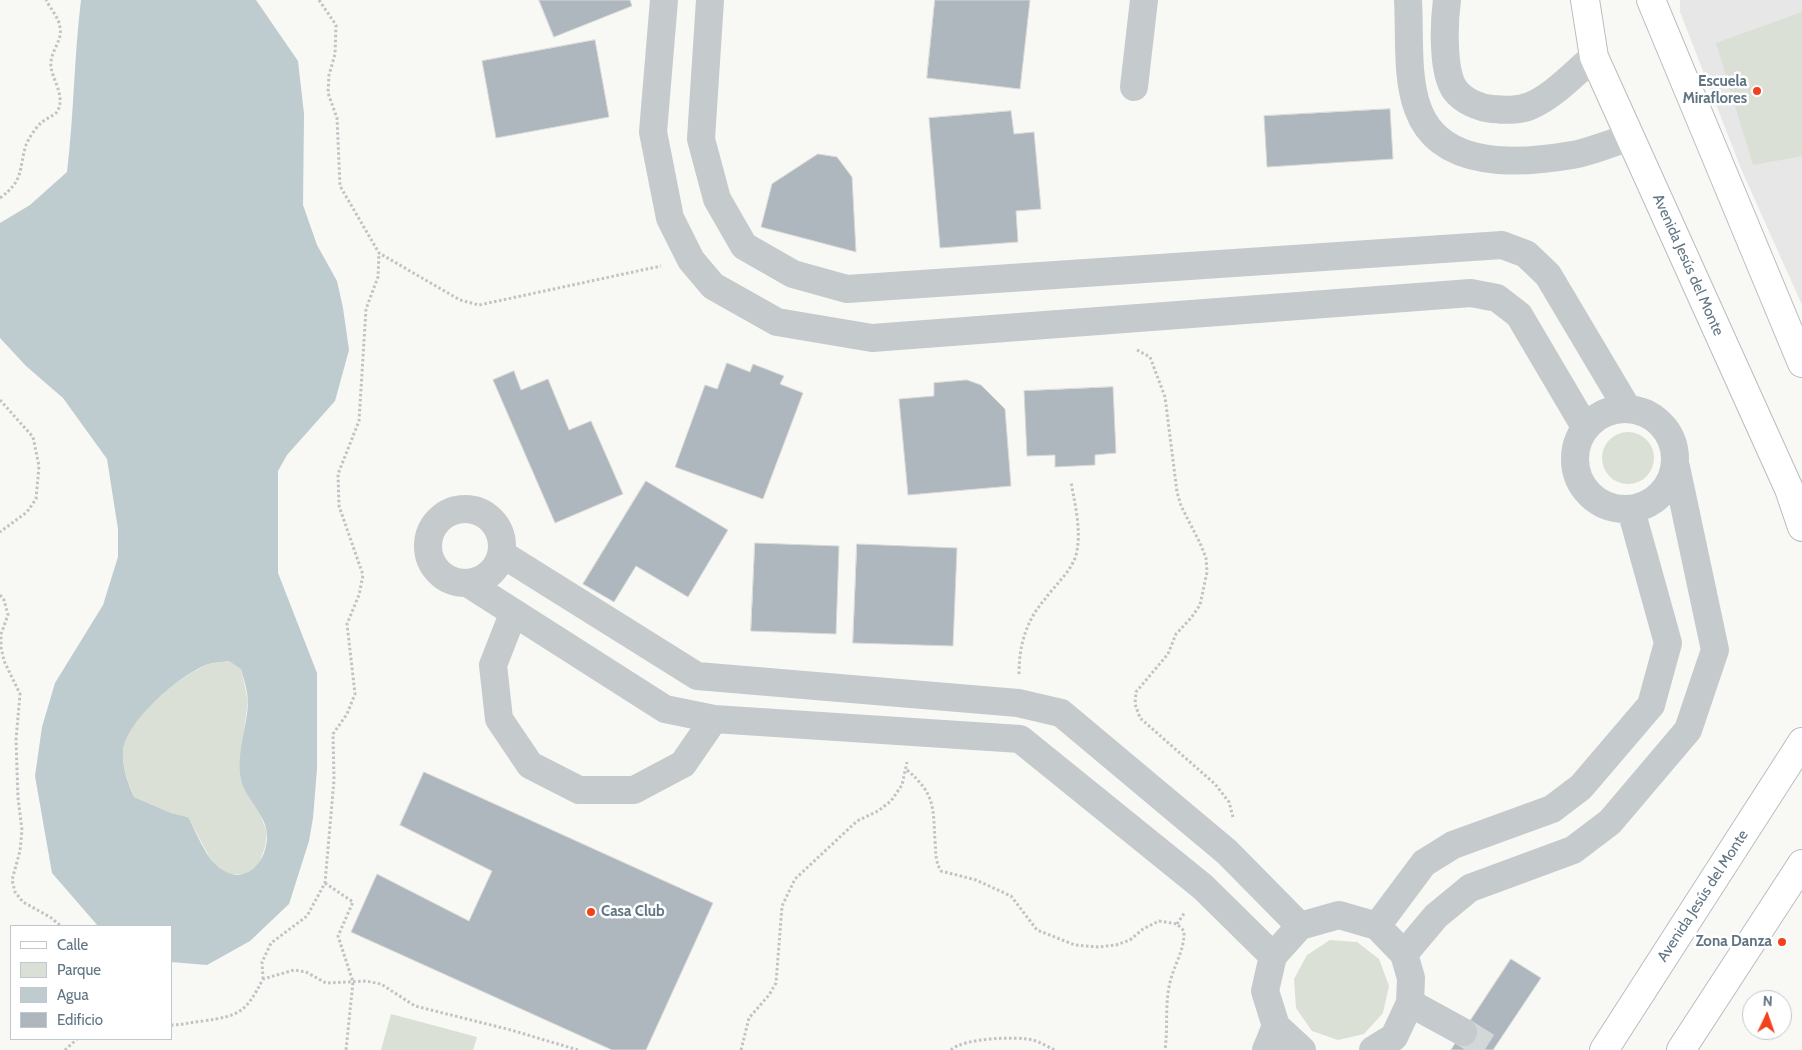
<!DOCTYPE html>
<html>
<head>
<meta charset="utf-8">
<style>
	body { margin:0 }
	#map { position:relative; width:1802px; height:1050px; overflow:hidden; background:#f8f8f5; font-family:Cabin,sans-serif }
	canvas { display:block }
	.legend { position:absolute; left:10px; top:925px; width:162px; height:115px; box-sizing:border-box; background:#fff; border:1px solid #bfc8cd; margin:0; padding:6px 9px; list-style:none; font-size:15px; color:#607583 }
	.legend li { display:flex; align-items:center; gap:10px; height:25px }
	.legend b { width:25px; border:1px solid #bfc8cd }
	.north { position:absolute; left:1742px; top:990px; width:50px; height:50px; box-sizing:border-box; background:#fff; border:1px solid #bfc8cd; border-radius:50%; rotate:3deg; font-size:14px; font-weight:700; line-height:20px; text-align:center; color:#607583 }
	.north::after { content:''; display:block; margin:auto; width:18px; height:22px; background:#f2421b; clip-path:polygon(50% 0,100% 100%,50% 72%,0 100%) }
</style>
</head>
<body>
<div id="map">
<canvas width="1802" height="1050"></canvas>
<ul class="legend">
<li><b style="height:6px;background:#fff"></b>Calle</li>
<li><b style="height:14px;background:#dae0d5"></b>Parque</li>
<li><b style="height:14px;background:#becbcf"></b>Agua</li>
<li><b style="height:14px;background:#aeb7bd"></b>Edificio</li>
</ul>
<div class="north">N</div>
</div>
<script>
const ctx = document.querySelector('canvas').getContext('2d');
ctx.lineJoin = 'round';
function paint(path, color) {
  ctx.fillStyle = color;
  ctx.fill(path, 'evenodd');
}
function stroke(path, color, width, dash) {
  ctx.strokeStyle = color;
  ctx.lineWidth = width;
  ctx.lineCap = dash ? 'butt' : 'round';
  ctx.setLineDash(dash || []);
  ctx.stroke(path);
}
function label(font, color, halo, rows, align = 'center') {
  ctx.font = font + ' Cabin,sans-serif';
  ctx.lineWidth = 5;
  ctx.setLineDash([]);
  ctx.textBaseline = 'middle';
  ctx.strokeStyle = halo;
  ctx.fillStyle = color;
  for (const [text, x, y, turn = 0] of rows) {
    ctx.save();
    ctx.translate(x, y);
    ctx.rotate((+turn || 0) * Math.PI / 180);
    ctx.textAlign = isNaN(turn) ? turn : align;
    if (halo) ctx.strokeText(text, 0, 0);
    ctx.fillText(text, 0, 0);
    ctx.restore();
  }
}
paint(new Path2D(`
	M 1680,0 L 1802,0 L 1802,305 L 1742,171 L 1680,12 Z`), '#e6e7e6');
paint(new Path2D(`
	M 1802,12 L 1802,156 L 1753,165 L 1716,43 Z
	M1602 458a26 26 0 1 1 52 0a26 26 0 1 1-52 0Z
	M 230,661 L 241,669 L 248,701 L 240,761 L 267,832 L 265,847 L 259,864 L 247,874 L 227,874 L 212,862 L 188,817 L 171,813 L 134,797 C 129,783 122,768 123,752 C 125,722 180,675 207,665 C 213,662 222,662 230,661 Z
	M 1330,940 L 1357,942 L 1379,959 L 1389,986 L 1383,1013 L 1364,1034 L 1338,1040 L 1312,1031 L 1296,1008 L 1294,979 L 1307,955 Z
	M 391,1014 L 477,1037 L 473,1050 L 381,1050 Z`), '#dae0d5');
paint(new Path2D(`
	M 81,0 L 256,0 L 298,61 L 304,114 L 303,205 L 317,245 L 337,281 L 343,308 L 349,350 L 335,401 L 287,455 L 278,471 L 278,573 L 317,673 L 317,769 L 313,818 L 309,841 L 289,904 L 250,941 L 207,965 L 171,962 L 171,926 L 98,926 L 52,873 L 35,776 L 42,727 L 55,683 L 103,605 L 118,557 L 118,529 L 107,459 L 63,398 L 26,366 L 0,338 L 0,223 L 30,205 L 67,172 C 74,115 74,57 81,0 ZM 229,661 L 241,669 C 244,680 248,692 248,703 C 247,727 236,754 241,779 C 244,797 266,814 267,834 C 268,866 240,890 214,863 C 206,856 194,828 188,817 L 171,813 L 134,797 C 128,783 122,767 123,752 C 125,722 180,675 206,665 C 213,662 222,662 229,661 Z`), '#becbcf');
const building = new Path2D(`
	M 539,0 L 630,0 L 632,6 L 554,37 Z
	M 935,0 L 1030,0 L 1020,89 L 927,78 Z
	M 595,40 L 609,117 L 496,138 L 482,61 Z
	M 1390,109 L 1393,159 L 1267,167 L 1264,116 Z
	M 1011,111 L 1014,134 L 1034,132 L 1041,209 L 1016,211 L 1018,242 L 940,248 L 929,118 Z
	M 818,154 L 837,157 L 852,177 L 856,252 L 761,227 L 772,184 Z
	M 727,363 L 750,372 L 753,364 L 784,376 L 780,384 L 803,393 L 763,499 L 675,467 L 705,385 L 717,389 Z
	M 514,371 L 521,390 L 548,379 L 569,430 L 591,421 L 623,494 L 555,523 L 493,380 Z
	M 967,380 L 981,385 L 1005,409 L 1011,486 L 908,495 L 899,399 L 934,396 L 934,383 Z
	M 1113,387 L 1116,453 L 1095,455 L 1095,465 L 1055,467 L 1055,455 L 1027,456 L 1024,391 Z
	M 646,481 L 728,530 L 688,597 L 636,566 L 614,602 L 583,584 Z
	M 755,543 L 839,546 L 836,634 L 751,631 Z
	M 857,544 L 957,548 L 953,646 L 853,643 Z
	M 424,772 L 713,903 L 646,1050 L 612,1050 L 351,932 L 377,874 L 469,921 L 492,871 L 400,825 Z
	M 1511,959 L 1541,978 L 1493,1050 L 1451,1050 Z`);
paint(building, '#aeb7bd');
stroke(building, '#dadad7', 1);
stroke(new Path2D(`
	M 1463,1032 L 1492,1050`), '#d2d7d8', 28, [28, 14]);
const major = new Path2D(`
	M 1585,0 L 1594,57 L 1789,489 L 1802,527
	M 1651,0 L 1802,363
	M 1604,1050 L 1802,742
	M 1681,1050 L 1802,864`);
stroke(major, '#b8bdc0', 30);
stroke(new Path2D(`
	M 319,0 L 336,25 L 335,54 L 329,75 L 328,93 L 337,118 L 340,186 L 379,253 L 460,300 L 479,305 L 661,266
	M 0,198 C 25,179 18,171 26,145 C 29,138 36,127 41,123 C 45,119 53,116 57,112 C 66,97 53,81 51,67 C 49,52 63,42 60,27 C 59,18 50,8 46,0
	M 1137,350 L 1150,357 L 1165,397 L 1177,492 L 1181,506 L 1200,543 L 1206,558 L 1207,572 L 1200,605 L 1191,618 L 1176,634 L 1168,654 L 1136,692 L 1135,704 L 1140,718 L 1215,784 L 1229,802 L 1233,817
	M 0,400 L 33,437 L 39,466 L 36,499 L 27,512 L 0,532
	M 0,595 L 4,600 L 8,615 L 1,634 L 1,647 L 4,661 L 20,694 L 16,740 L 18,798 L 22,830 L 20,851 L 12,880 L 15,892 L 23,902 L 50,917 L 61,926
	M 1019,674 C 1019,645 1026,621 1045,599 C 1055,585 1074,569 1077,551 C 1081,528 1075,505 1071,482
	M 907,770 C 935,794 933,806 935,841 C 936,853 935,861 941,871 L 976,880 L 1011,896 L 1037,930 L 1075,945 L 1098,947 L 1116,945 L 1130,940 L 1143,929 L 1159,921 L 1177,924 L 1184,931 C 1185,951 1172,968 1169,987 C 1165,1008 1168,1029 1165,1050
	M 325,883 L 353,902 L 338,936 L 353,982 L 346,1050
	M 1177,924 L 1185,912
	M 263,979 L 262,962 L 271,943 L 307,916 L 325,883 L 334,780 L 333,734 L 347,714 L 355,694 L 347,624 L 359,595 L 363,575 L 339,506 L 338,474 L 359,421 L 366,309 L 378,277 L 379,253
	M 171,1025 C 182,1025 192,1022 203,1021 C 240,1016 246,1012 263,979 L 294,970 L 306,972 L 326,983 L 366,981 L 381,984 L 415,1006 L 511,1030 L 578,1050
	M 65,1050 L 77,1039
	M 741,1050 L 749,1018 L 769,995 L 776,983 L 782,906 L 795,879 L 857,821 L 878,811 L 891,801 L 902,785 L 907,762
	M 951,1050 C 963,1038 1016,1036 1033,1040 C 1040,1042 1048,1047 1055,1050`), '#c0c3c5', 3, [2.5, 2.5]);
stroke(new Path2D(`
	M 664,0 L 653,132 L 670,218 L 691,260 L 713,286 L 777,322 L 872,338 L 1471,293 L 1497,298 L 1519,315 L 1585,427
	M 710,0 L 701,139 L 717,199 L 744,246 L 793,274 L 847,289 L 1502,245 L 1526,254 L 1548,275 L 1627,408
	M 1408,0 C 1410,33 1406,78 1418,109 C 1440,170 1521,164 1572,155 C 1591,152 1611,143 1630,137
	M 1447,0 C 1444,22 1442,72 1455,90 C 1463,101 1480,108 1492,109 C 1505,110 1518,111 1530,106 C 1554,96 1574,73 1594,57
	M 1134,87 L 1144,0
	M1575 459a50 50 0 1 1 100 0a50 50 0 1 1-100 0Z
	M428 546a37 37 0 1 1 74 0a37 37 0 1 1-74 0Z
	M 502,554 L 697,676 L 1018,703 L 1061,713 L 1227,852 L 1300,926
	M 469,584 L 665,709 L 714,719 L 1020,739 L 1203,887 L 1273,956
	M 513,614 L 493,665 L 499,719 L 530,765 L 579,790 L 634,790 L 683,764 L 714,719
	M 1377,926 L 1424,863 L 1453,845 L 1552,809 L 1581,787 L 1651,705 L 1668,643 L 1631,510
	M 1404,954 L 1436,916 L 1470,888 L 1573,850 L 1610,822 L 1688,730 L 1715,650 L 1676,467
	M 1410,1003 L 1463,1032
	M 1266,1050 L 1276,1026
	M 1302,1050 L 1276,1026 L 1265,991 L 1273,956 L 1300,926 L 1339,915 L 1377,926 L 1404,954 L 1411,978 L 1410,1003 L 1394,1037 L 1373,1050`), '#c5cacd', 28);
stroke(major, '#fff', 28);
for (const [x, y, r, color] of [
	[1757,91,5,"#f2421b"],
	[591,912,5,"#f2421b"],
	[1782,942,5,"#f2421b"]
]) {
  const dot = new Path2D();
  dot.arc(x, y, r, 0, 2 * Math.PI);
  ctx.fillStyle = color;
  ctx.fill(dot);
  stroke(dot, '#fff', 2);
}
label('bold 15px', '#607583', '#fff', [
	["Escuela",1747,82],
	["Miraflores",1747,99],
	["Casa Club",601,912,"left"],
	["Zona Danza",1772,942]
], 'right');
label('15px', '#607583', '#fff', [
	["Avenida Jesús del Monte",1688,265,66],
	["Avenida Jesús del Monte",1703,896,-57]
]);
</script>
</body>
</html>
